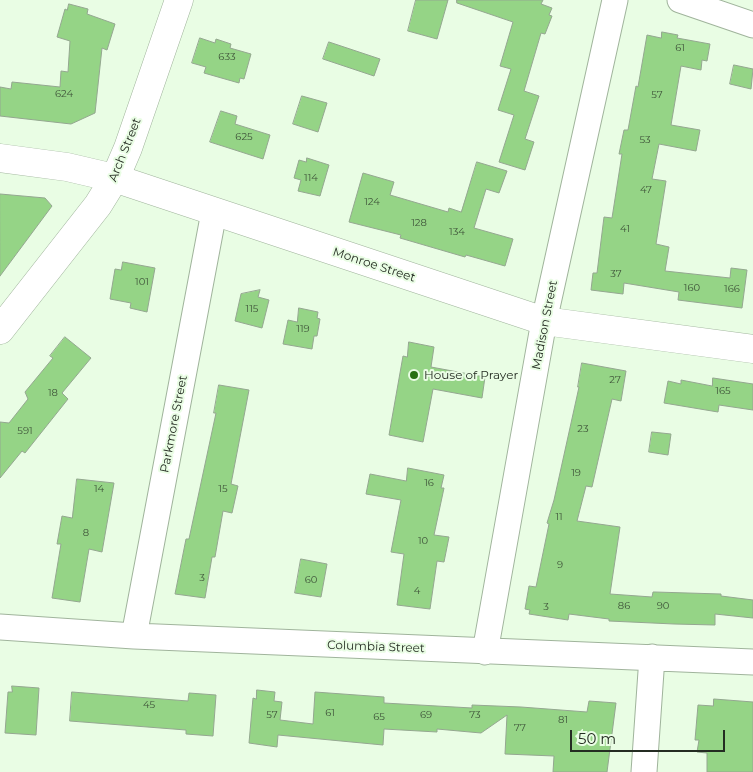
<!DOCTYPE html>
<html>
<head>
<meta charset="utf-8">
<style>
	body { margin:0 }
	#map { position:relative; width:753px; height:772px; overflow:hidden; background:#e9fde4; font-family:Montserrat,sans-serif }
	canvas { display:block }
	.scale { position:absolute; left:570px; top:730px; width:155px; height:22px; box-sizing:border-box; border:2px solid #242c22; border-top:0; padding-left:6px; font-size:15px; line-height:18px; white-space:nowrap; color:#242c22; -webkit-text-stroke:4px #e9fde4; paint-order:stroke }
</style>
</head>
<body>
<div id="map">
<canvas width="753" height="772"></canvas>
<div class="scale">50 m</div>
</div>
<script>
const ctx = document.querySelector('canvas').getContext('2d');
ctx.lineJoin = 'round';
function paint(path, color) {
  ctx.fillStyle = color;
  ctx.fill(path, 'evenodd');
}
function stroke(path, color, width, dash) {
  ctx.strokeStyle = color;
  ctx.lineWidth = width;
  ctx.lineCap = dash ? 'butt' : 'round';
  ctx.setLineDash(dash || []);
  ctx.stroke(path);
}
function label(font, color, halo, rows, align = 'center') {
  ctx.font = font + ' Montserrat,sans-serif';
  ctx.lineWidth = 4;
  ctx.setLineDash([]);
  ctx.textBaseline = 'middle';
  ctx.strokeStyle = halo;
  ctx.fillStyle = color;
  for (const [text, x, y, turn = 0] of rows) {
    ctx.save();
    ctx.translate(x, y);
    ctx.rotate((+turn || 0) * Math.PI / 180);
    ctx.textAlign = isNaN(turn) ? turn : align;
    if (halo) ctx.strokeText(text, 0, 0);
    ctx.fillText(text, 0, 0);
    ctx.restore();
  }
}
const building = new Path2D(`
	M 416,0 L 448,0 L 437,39 L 408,31 Z
	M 457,0 L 543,0 L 541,4 L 552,8 L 549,15 L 552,16 L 545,34 L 541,33 L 524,91 L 539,96 L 525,139 L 534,142 L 525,170 L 499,162 L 514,115 L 498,110 L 511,69 L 500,66 L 513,22 L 457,3 Z
	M 69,4 L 88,9 L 87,14 L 115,24 L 107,50 L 102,48 L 95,113 L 71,124 L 0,116 L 0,87 L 11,89 L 12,82 L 60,87 L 61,71 L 68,72 L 70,41 L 57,37 L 65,9 L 67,10 Z
	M 662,32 L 678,35 L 677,38 L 710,44 L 707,61 L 702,60 L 701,70 L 681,66 L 671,125 L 700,130 L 696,151 L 659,144 L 652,179 L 666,181 L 656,244 L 669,247 L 665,271 L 730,278 L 731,268 L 747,270 L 742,308 L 678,300 L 679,292 L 624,283 L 623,294 L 591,290 L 593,273 L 597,273 L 604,217 L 612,218 L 622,154 L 619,154 L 624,130 L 628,130 L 636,86 L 638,87 L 647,35 L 661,38 Z
	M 200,38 L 215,43 L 216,39 L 231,44 L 230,48 L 251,54 L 244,79 L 240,78 L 239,83 L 204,73 L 206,67 L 192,63 Z
	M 329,42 L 380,59 L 374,76 L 323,59 Z
	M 734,65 L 753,69 L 751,89 L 730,84 Z
	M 302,96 L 327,103 L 318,132 L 293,124 Z
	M 221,111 L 237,116 L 235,124 L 270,135 L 263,159 L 210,142 Z
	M 307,158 L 329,165 L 320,196 L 298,191 L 301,180 L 294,178 L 299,160 L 306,162 Z
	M 477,162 L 507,171 L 499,193 L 486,189 L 474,228 L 513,239 L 505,266 L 466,255 L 465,257 L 400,238 L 401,235 L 349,222 L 363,173 L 394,182 L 390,195 L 448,212 L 449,208 L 461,212 Z
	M 0,194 L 45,198 L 52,206 L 0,276 Z
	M 123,262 L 155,268 L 147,312 L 130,308 L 131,303 L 110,299 L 115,269 L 121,270 Z
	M 260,290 L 258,297 L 269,300 L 262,328 L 235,321 L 241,294 Z
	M 299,308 L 318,312 L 317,318 L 320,319 L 317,336 L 314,336 L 312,349 L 283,344 L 288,320 L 297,322 Z
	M 65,337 L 91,358 L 62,393 L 68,399 L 25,453 L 22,451 L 0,478 L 0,422 L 9,423 L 28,399 L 25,392 L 53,358 L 50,356 Z
	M 409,342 L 434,347 L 431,367 L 485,377 L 482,398 L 433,389 L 423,442 L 389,435 L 403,356 L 407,357 Z
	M 582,363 L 626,371 L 621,401 L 612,399 L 592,487 L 586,486 L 577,521 L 620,527 L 610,594 L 652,597 L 653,592 L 655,592 L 721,594 L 721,596 L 753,600 L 753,618 L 715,614 L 715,625 L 674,624 L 609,621 L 609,619 L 569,614 L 568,620 L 529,614 L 530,610 L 525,609 L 529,586 L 536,587 L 549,524 L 547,523 L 554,500 L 579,387 L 578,387 Z
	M 713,378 L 753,384 L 753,410 L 719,405 L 718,412 L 664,403 L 668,381 L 681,384 L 681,380 L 712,386 Z
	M 219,385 L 249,390 L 231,484 L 238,486 L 232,513 L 223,511 L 215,557 L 212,557 L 205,598 L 175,594 L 186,539 L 189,539 L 216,413 L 214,413 Z
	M 652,432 L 671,434 L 668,455 L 649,452 Z
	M 408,468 L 444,475 L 441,488 L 444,488 L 434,535 L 449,537 L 444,562 L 437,561 L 430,609 L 397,605 L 404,554 L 391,552 L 401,500 L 366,494 L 370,474 L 406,481 Z
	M 77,479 L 114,483 L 102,552 L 89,549 L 80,602 L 52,598 L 61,544 L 57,544 L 62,516 L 72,518 Z
	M 301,559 L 327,564 L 321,597 L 295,593 Z
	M 12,686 L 39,688 L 36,735 L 5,733 L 8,692 L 12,692 Z
	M 257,690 L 275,692 L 274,701 L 282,702 L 280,720 L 313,724 L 315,692 L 384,697 L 384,703 L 472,708 L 472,705 L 521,707 L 587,712 L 589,701 L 616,703 L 607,772 L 553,772 L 554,756 L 505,754 L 507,715 L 481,733 L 437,729 L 437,732 L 384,729 L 383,745 L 278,735 L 277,747 L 249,743 L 253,698 L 256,699 Z
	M 72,692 L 188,701 L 189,693 L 216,695 L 213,736 L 186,734 L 186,730 L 70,721 Z
	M 714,699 L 753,702 L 753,772 L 707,772 L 707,753 L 697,752 L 699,740 L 695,740 L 698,705 L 713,706 Z`);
paint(building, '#95d486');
stroke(building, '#94a790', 1);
const minor = new Path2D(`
	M 680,0 L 753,25
	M 0,627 L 134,636 L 753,662
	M 134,636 L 214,212
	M 485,652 L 544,321 L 615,0
	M 644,772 L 652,657`);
const tertiary = new Path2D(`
	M 0,158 L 67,167 L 114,178 L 544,321 L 753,349`);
const secondary = new Path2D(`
	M 0,330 L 98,205 L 116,176 L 128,148 L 179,0`);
stroke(minor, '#a0b49c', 27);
stroke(tertiary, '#a0b49c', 29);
stroke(secondary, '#a0b49c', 29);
stroke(minor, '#fff', 25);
stroke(tertiary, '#fff', 28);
stroke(secondary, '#fff', 28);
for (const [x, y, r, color] of [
	[414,375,5,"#287112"]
]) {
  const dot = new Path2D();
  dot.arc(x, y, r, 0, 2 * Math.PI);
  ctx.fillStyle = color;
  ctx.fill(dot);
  stroke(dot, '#e9fde4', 2);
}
label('10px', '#40563b', null, [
	["61",680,48],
	["633",227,57],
	["624",64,94],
	["57",657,95],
	["625",244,137],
	["53",645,140],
	["114",311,178],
	["47",646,190],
	["124",372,202],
	["128",419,223],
	["41",625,229],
	["134",457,232],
	["37",616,274],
	["101",142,282],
	["160",692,288],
	["166",732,289],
	["115",252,309],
	["119",303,329],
	["27",615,380],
	["165",723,391],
	["18",53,393],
	["23",583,429],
	["591",25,431],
	["19",576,473],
	["16",429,483],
	["14",99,489],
	["15",223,489],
	["11",559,517],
	["8",86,533],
	["10",423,541],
	["9",560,565],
	["3",202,578],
	["60",311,580],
	["4",417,591],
	["86",624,606],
	["90",663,606],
	["3",546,607],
	["45",149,705],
	["61",330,713],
	["57",272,715],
	["69",426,715],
	["73",475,715],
	["65",379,717],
	["81",563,720],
	["77",520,728]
]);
label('12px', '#242c22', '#e9fde4', [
	["Arch Street",125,150,-68],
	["Monroe Street",374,265,18],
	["Madison Street",545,325,-79],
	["Parkmore Street",174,424,-79],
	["Columbia Street",376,647,2]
]);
label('12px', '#242c22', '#e9fde4', [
	["House of Prayer",424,375]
], 'left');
</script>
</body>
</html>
